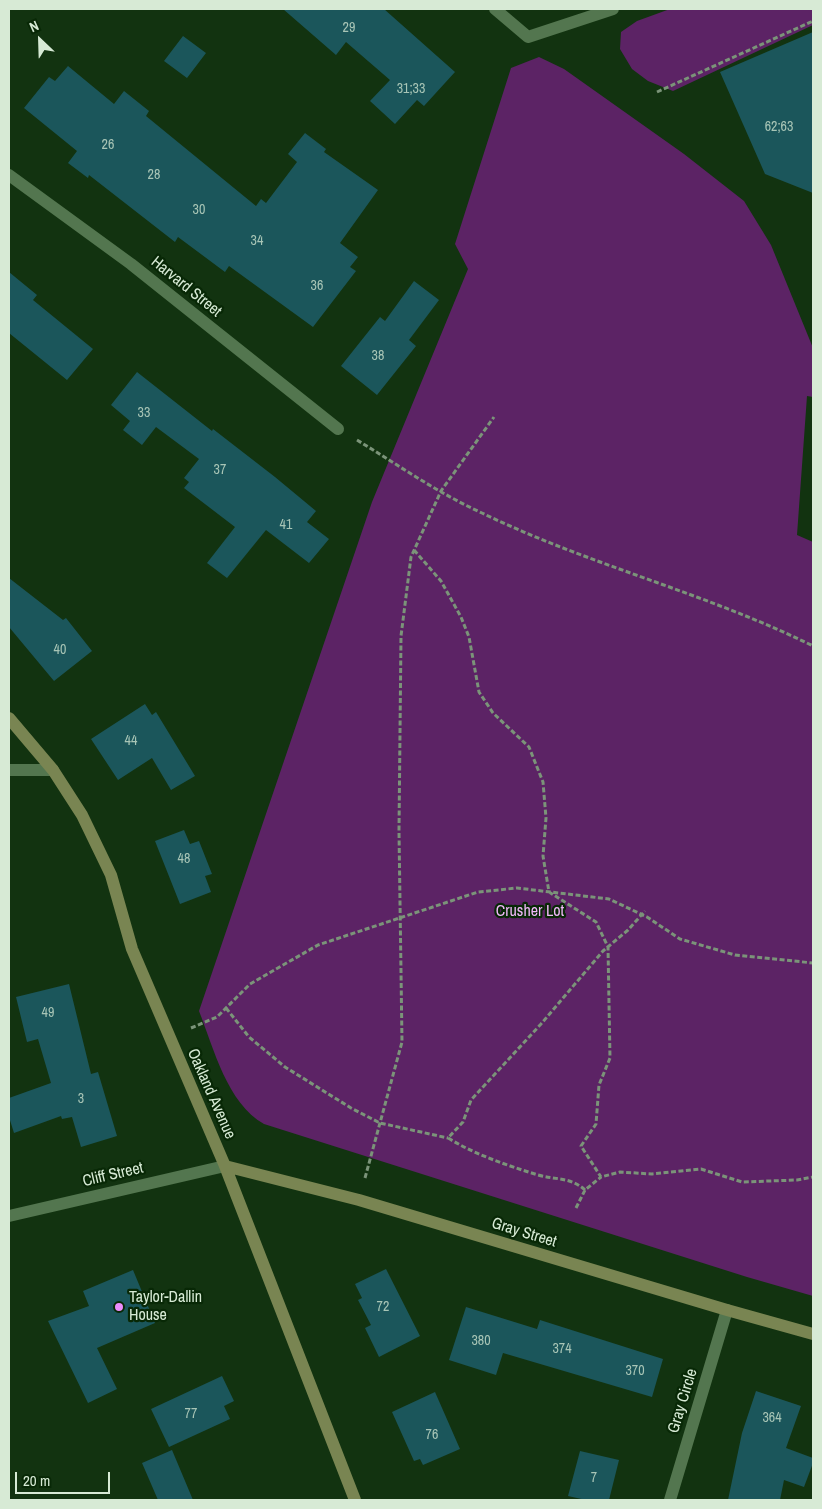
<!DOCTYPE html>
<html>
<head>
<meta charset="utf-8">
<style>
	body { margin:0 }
	#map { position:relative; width:822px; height:1509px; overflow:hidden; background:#123310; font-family:"Archivo Narrow",sans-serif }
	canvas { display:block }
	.frame { position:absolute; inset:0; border:10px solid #d7ead5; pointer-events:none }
	.north { position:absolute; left:15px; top:15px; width:50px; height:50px; -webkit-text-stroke:4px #082806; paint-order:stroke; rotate:336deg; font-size:14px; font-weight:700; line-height:20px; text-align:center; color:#d7ead5 }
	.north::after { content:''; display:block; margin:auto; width:18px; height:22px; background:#d7ead5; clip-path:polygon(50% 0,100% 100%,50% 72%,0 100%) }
	.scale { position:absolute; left:15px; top:1472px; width:95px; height:22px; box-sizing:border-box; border:2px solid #d7ead5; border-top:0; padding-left:6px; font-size:15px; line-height:18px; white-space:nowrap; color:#d7ead5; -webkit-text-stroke:4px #082806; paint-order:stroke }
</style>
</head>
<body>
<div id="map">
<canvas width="822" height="1509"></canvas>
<div class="frame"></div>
<div class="north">N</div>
<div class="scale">20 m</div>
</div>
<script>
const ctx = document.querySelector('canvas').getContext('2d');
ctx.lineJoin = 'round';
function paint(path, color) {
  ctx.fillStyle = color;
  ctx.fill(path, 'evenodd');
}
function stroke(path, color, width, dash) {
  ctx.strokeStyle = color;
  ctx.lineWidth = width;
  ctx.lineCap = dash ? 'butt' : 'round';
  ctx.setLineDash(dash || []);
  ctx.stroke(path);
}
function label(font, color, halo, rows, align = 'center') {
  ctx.font = font + ' "Archivo Narrow",sans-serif';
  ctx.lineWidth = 4.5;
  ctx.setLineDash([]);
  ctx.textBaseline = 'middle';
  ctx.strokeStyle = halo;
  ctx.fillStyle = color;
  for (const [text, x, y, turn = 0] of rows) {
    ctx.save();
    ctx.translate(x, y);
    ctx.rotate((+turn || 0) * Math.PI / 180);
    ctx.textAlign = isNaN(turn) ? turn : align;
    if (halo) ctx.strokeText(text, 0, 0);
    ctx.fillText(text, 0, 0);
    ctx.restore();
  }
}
paint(new Path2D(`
	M 670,9 L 813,9 L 813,25 L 673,91 L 648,81 L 632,69 L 620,49 L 621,32 L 637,21 Z
	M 539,57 L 564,69 L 684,154 L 744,201 L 771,245 L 813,348 L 813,397 L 807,396 L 797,535 L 813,542 L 813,1296 L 747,1277 L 264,1124 C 227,1103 214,1049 199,1011 L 372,502 L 468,269 L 455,244 L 511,68 Z`), '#5c2365');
paint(new Path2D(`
	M 283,9 L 384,9 L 455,72 L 424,106 L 417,100 L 395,124 L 370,101 L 390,80 L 346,42 L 336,55 Z
	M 813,32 L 813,193 L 765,174 L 720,72 Z
	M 183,36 L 206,53 L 187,78 L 164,61 Z
	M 68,66 L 114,104 L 124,91 L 149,111 L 146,116 L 256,206 L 261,199 L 266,203 L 297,162 L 288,154 L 305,133 L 326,149 L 324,152 L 378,190 L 340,243 L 358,257 L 350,267 L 356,271 L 313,327 L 229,266 L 225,272 L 178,237 L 175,242 L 89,175 L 88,178 L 68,163 L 77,151 L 24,108 L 49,77 L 55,81 Z
	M 9,272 L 37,295 L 33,300 L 93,349 L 67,380 L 9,333 Z
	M 414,281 L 439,300 L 409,340 L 416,346 L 377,395 L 341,366 L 380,317 L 385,321 Z
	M 137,372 L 212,431 L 213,429 L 275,477 L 316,511 L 307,522 L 329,539 L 309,563 L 266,530 L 227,578 L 207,563 L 235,527 L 184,488 L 189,482 L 184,478 L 199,459 L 156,427 L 142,445 L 123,430 L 130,421 L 111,405 Z
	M 9,578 L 63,620 L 66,618 L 92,651 L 54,681 L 9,627 Z
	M 145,704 L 152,715 L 156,712 L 195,776 L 171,790 L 152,758 L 118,780 L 91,739 Z
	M 184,830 L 190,844 L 199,841 L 212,874 L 205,876 L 211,892 L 180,904 L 155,841 Z
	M 69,984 L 91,1074 L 98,1072 L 117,1136 L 81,1147 L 72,1117 L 62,1119 L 61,1116 L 14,1133 L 9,1117 L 9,1098 L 51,1083 L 38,1039 L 27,1042 L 16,997 Z
	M 386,1269 L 420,1336 L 379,1357 L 365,1328 L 371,1325 L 358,1300 L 362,1298 L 355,1284 Z
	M 133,1270 L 155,1323 L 97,1348 L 117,1389 L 88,1403 L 48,1321 L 89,1306 L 83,1291 Z
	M 466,1307 L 537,1329 L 540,1320 L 663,1359 L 652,1397 L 503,1353 L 496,1375 L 449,1360 Z
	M 222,1376 L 234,1401 L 224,1406 L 230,1419 L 169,1447 L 151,1409 Z
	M 756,1391 L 801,1406 L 786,1448 L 813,1458 L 813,1463 L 804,1487 L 784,1480 L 780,1500 L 728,1500 L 742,1433 Z
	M 435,1392 L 460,1449 L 423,1465 L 420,1459 L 414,1461 L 392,1412 Z
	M 172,1450 L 193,1500 L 158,1500 L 142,1463 Z
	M 580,1451 L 619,1460 L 609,1500 L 586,1500 L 568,1496 Z`), '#1b565b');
stroke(new Path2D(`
	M 657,92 L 813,21
	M 357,440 C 398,465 438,493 482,513 C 589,565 706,593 813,646
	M 414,550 L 441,581 L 461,617 L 469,637 L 479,692 L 493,713 L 529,747 L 543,782 L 546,818 L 543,856 L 549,892 L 596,922 L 608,947 L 610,1058 L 599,1085 L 596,1124 L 581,1146 L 601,1177 L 620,1172 L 652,1174 L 701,1169 L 742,1182 L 797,1180 L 813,1177
	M 226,1008 L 249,1037 L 285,1067 L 351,1108 L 380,1123 L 448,1138
	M 191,1028 L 217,1017 L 250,984 L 318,945 L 478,892 L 517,888 L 609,899 L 647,917 L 680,939 L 735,955 L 813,963
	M 365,1178 L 402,1042 L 399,831 L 401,636 L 411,557 L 441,491 L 494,417
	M 585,1190 C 571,1177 556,1180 538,1175 C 506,1165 476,1155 448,1138 L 463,1122 L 471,1100 L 541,1024 L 603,951 L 628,930 L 645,911
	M 576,1208 L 585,1190 L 601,1177`), '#7b9479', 3, [5, 2.5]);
stroke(new Path2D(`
	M 495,9 L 528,37 L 613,9
	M 9,175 L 131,264 L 338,429
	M 9,770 L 53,770
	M 9,1216 L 225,1166
	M 670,1500 L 727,1310`), '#53764f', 12);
stroke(new Path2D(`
	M 9,718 L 53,770 L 82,815 L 111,875 L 132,949 L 225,1166 L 355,1500
	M 225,1166 L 359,1200 L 727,1310 L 813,1334`), '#798552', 12);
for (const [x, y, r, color] of [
	[119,1307,5,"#ec8cfb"]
]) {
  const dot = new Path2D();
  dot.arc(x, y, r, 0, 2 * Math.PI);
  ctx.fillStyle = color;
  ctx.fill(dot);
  stroke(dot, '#082806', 2);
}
label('14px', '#a8c5b6', null, [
	["29",349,28],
	["31;33",411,89],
	["62;63",779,127],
	["26",108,145],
	["28",154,175],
	["30",199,210],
	["34",257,241],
	["36",317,286],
	["38",378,356],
	["33",144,413],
	["37",220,470],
	["41",286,525],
	["40",60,650],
	["44",131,741],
	["48",184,859],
	["49",48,1013],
	["3",81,1099],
	["72",383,1307],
	["380",481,1341],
	["374",562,1349],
	["370",635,1371],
	["77",191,1414],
	["364",772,1418],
	["76",432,1435],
	["7",594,1478]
]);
label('16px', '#d7ead5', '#082806', [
	["Harvard Street",186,287,39],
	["Oakland Avenue",211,1094,66],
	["Cliff Street",113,1175,-13],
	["Gray Street",524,1233,17],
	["Gray Circle",683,1401,-73]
]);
label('16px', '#f2b8fa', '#082806', [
	["Crusher Lot",530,912]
]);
label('16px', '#d7ead5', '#082806', [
	["Taylor-Dallin",129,1298],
	["House",129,1316]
], 'left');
</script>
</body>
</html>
